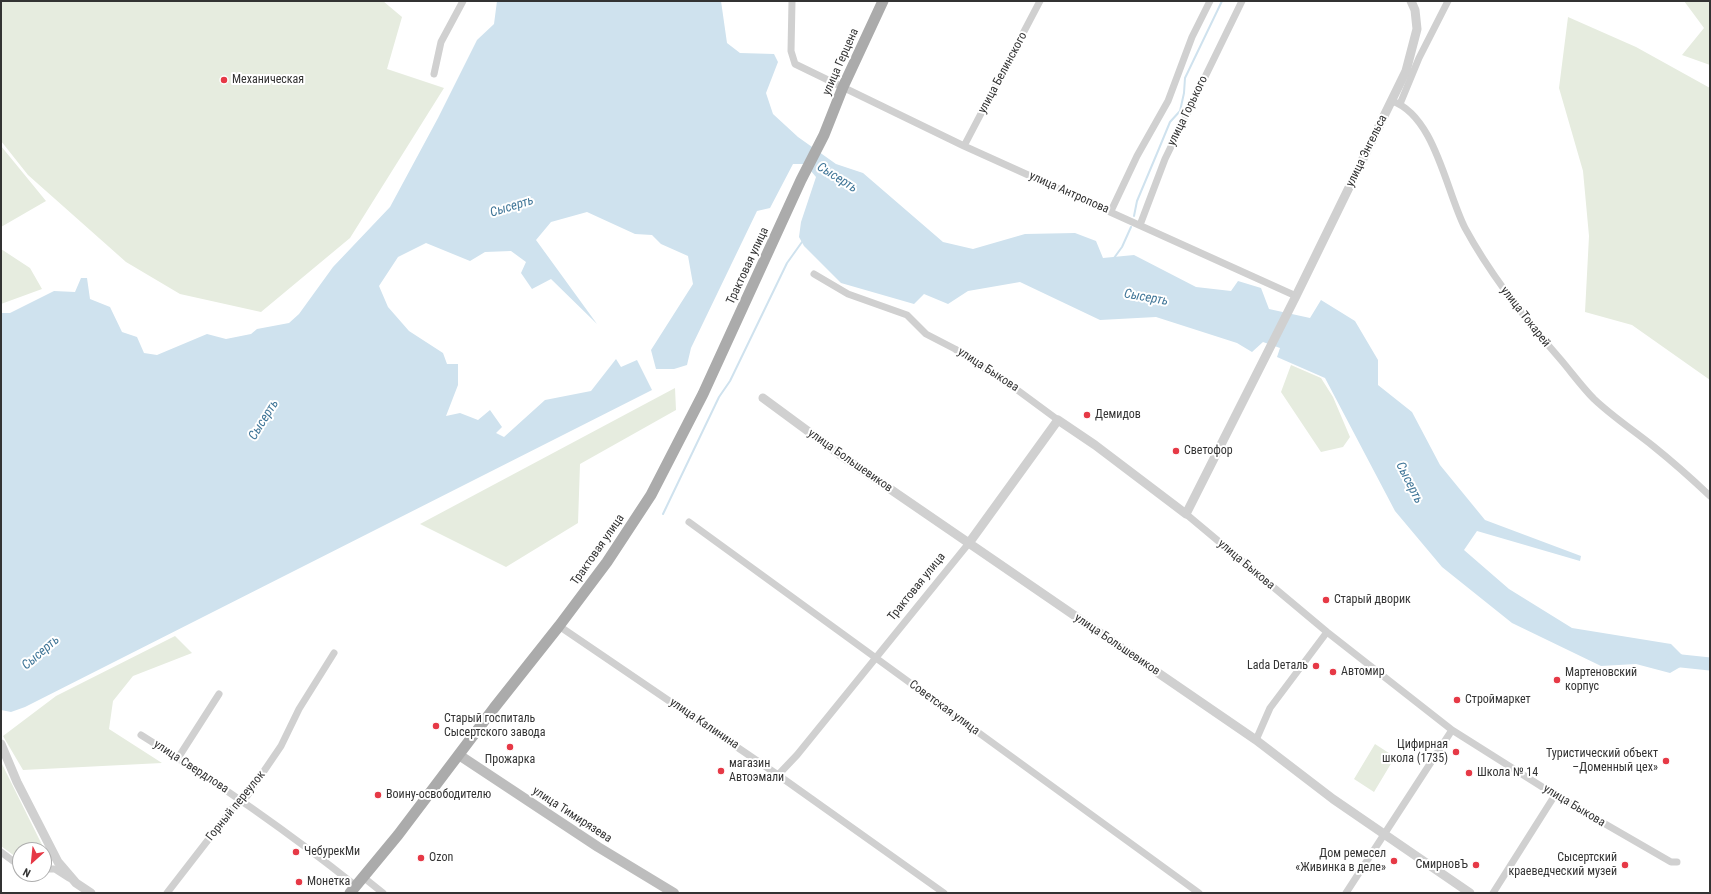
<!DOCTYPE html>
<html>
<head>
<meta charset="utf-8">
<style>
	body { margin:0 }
	#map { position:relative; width:1711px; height:894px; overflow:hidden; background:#fff; font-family:"Roboto Condensed",sans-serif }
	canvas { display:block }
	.frame { position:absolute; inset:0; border:2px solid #333; pointer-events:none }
	.north { position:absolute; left:12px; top:842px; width:40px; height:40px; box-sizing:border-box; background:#fff; border:1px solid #adadad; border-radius:50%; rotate:207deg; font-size:11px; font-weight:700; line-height:16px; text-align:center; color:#333 }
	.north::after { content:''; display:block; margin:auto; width:14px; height:18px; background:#e63946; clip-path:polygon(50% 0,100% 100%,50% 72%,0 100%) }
</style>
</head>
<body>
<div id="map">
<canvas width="1711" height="894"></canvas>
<div class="frame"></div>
<div class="north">N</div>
</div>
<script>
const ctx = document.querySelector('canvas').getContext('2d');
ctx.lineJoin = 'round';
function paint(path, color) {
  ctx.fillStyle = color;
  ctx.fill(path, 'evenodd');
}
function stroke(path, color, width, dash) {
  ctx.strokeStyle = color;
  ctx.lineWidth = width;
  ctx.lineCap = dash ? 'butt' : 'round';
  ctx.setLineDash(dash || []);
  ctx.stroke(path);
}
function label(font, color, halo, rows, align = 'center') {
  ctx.font = font + ' "Roboto Condensed",sans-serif';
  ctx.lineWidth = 4;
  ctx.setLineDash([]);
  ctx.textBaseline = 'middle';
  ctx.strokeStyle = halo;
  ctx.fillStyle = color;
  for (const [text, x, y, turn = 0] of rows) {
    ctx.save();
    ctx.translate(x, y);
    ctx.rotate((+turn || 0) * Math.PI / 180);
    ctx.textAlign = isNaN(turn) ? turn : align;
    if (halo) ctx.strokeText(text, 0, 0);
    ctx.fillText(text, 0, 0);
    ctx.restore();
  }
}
paint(new Path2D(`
	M 1,1 L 383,1 L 402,17 L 387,69 L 444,88 L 350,238 L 261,312 L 180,294 L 126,262 L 28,175 L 1,141 Z
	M 1684,1 L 1710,1 L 1710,65 L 1682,55 L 1704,28 Z
	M 1568,17 L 1636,47 L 1710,88 L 1710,380 L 1632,325 L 1585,312 L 1589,236 L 1583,171 L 1559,88 Z
	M 1,146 L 46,201 L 1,227 Z
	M 1,249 L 30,268 L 42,289 L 1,304 Z
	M 1291,365 L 1321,378 L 1333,397 L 1350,437 L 1343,447 L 1321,452 L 1281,392 Z
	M 675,388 L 676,410 L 580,464 L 578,523 L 506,567 L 420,524 Z
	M 175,636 L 192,653 L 133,676 L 113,701 L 109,729 L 162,763 L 23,770 L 3,736 L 56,696 Z
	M 1375,744 L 1395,757 L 1374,792 L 1354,779 Z
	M 1,762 L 52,865 L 44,865 L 44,850 L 20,850 L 20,860 L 1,846 Z`), '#e6ecdf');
paint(new Path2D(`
	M 497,1 L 721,1 L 727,43 L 740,53 L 774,54 L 778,62 L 766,93 L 773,114 L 798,137 L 836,164 L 863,173 L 943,242 L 973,249 L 1025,234 L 1075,233 L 1096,241 L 1103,258 L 1134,255 L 1196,287 L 1231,291 L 1238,281 L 1261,288 L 1269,309 L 1310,318 L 1321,300 L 1355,321 L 1378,360 L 1378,385 L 1412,412 L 1440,465 L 1485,520 L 1581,556 L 1580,561 L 1477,531 L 1464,550 L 1509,589 L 1572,628 L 1671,644 L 1689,662 L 1670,673 L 1636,664 L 1601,666 L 1512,623 L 1442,567 L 1395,511 L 1325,378 L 1277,357 L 1280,348 L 1263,342 L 1252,352 L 1237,343 L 1156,317 L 1100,320 L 1020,282 L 968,291 L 948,304 L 924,294 L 914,304 L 841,283 L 804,246 L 799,237 L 801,222 L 816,177 L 805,164 L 793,164 L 770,208 L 757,211 L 691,348 L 687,365 L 674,369 L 656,369 L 651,350 L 693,284 L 688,256 L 661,244 L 652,235 L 635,234 L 587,212 L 551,222 L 536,240 L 597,324 L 551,279 L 532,289 L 521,273 L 526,262 L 511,251 L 485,252 L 470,261 L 426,243 L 398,257 L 379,286 L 388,307 L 409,331 L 443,353 L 447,364 L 458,364 L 458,385 L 446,416 L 460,413 L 478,420 L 490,410 L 502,427 L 496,433 L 504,437 L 545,400 L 591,391 L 616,359 L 621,367 L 637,360 L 652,390 L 25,707 L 11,712 L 1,710 L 1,313 L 10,313 L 54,291 L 75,292 L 81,278 L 87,278 L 90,299 L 110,307 L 122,332 L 137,337 L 144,353 L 157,355 L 207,334 L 226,339 L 251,334 L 257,329 L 289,323 L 299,314 L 333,267 L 390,207 L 438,118 L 477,40 L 494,24 Z`), '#cfe2ee');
stroke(new Path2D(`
	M 1134,216 L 1137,201 L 1158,151 L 1170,122 L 1180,111 L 1184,93 L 1185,78 L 1222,1
	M 1114,258 L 1122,247 L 1131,227
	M 663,514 L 719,397 L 730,381 L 787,263 L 802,242`), '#cfe2ee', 2);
stroke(new Path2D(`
	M 1672,660 L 1710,664`), '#cfe2ee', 13);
stroke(new Path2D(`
	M 792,1 L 791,51 L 795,64 L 964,146 L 1296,296
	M 434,74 L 441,42 L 463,1
	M 1392,101 C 1435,116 1446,191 1465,228 C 1491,276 1525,319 1561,360 C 1572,373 1582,387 1594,399 C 1613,417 1633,430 1653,446 C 1673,462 1692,479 1710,496
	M 1400,104 L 1419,58 L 1448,1
	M 964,146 L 1040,1
	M 1111,211 L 1137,156 L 1168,101 L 1192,37 L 1210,1
	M 1140,225 L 1165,159 L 1242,1
	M 814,274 L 848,294 L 907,315 L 926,334 L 955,349 L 1016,389 L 1058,420
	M 1186,514 L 1327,632 L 1452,730 L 1555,795 L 1671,862 L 1677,862
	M 689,522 L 1199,893
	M 559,626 L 778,775 L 944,893
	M 141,735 C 215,781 287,831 356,886
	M 1256,740 L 1270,708 L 1327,632
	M 178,758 L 219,694
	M 778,775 L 797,755 L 969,543
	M 1,852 L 13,861 L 20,864
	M 44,869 L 55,869 L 69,878
	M 363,877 L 383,893
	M 167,893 L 232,809 L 241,799 L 247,796 L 281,746 L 299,709 L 334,653
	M 1346,893 L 1452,730
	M 1493,893 L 1555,795`), '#d0d0d0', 7);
stroke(new Path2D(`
	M 763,398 L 839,454 L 1256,740 L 1333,799 L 1470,893
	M 969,543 L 1058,420 L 1095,445 L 1186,514 L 1296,296 L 1406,71 L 1417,29 L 1415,10 L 1411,1
	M 1,744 L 17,782 L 58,862 L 76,883 L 91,893`), '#d0d0d0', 9);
stroke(new Path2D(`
	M 459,755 L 598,847 L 674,893`), '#bdbdbd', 10);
stroke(new Path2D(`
	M 350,893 L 398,835 L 494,708 L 559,626 L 607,562 L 651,495 L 703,394 L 801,180 L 824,135 L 843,87 L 883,1`), '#ababab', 11);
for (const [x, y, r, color] of [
	[224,80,4,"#e63946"],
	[1087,415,4,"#e63946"],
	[1176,451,4,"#e63946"],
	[1326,600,4,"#e63946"],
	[1316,666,4,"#e63946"],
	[1333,672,4,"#e63946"],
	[1557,680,4,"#e63946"],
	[1457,700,4,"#e63946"],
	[436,726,4,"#e63946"],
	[510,747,4,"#e63946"],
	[1456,752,4,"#e63946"],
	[1666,761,4,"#e63946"],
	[721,771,4,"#e63946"],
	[1469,773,4,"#e63946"],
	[378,795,4,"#e63946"],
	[296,852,4,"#e63946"],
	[421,858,4,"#e63946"],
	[1394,861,4,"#e63946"],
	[1476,865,4,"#e63946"],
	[1625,865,4,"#e63946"],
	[299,882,4,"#e63946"]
]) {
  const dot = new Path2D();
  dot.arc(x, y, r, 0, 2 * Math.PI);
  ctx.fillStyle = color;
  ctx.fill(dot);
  stroke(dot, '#fff', 1.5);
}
label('12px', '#333', '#fff', [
	["улица Герцена",841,62,-66],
	["улица Белинского",1003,73,-62],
	["улица Горького",1188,111,-64],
	["улица Энгельса",1367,151,-64],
	["улица Антропова",1069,193,24],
	["Трактовая улица",748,266,-65],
	["улица Токарей",1525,317,52],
	["улица Быкова",988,370,33],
	["улица Большевиков",850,461,35],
	["Трактовая улица",598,550,-55],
	["улица Быкова",1246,565,40],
	["Трактовая улица",917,587,-51],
	["улица Большевиков",1117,645,34],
	["Советская улица",944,708,36],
	["улица Калинина",704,724,34],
	["улица Свердлова",191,767,33],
	["Горный переулок",236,806,-51],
	["улица Быкова",1574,806,31],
	["улица Тимирязева",572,815,33]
]);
label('12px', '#333', '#fff', [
	["Механическая",232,80],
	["Демидов",1095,415],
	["Светофор",1184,451],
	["Старый дворик",1334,600],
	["Lada Dеталь",1308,666,"right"],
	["Автомир",1341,672],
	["Мартеновский",1565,673],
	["корпус",1565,687],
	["Строймаркет",1465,700],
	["Старый госпиталь",444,719],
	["Сысертского завода",444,733],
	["Цифирная",1448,745,"right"],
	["школа (1735)",1448,759,"right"],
	["Туристический объект",1658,754,"right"],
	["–Доменный цех»",1658,768,"right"],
	["Прожарка",510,760,"center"],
	["магазин",729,764],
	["Автоэмали",729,778],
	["Школа № 14",1477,773],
	["Воину-освободителю",386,795],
	["ЧебурекМи",304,852],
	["Дом ремесел",1386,854,"right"],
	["«Живинка в деле»",1386,868,"right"],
	["Ozon",429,858],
	["Сысертский",1617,858,"right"],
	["краеведческий музей",1617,872,"right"],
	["СмирновЪ",1468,865,"right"],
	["Монетка",307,882]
], 'left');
label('italic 13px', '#3f7597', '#fff', [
	["Сысерть",837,178,32],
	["Сысерть",512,207,-17],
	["Сысерть",1146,298,10],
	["Сысерть",264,420,-58],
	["Сысерть",1409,483,63],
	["Сысерть",41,653,-41]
]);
</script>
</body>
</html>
